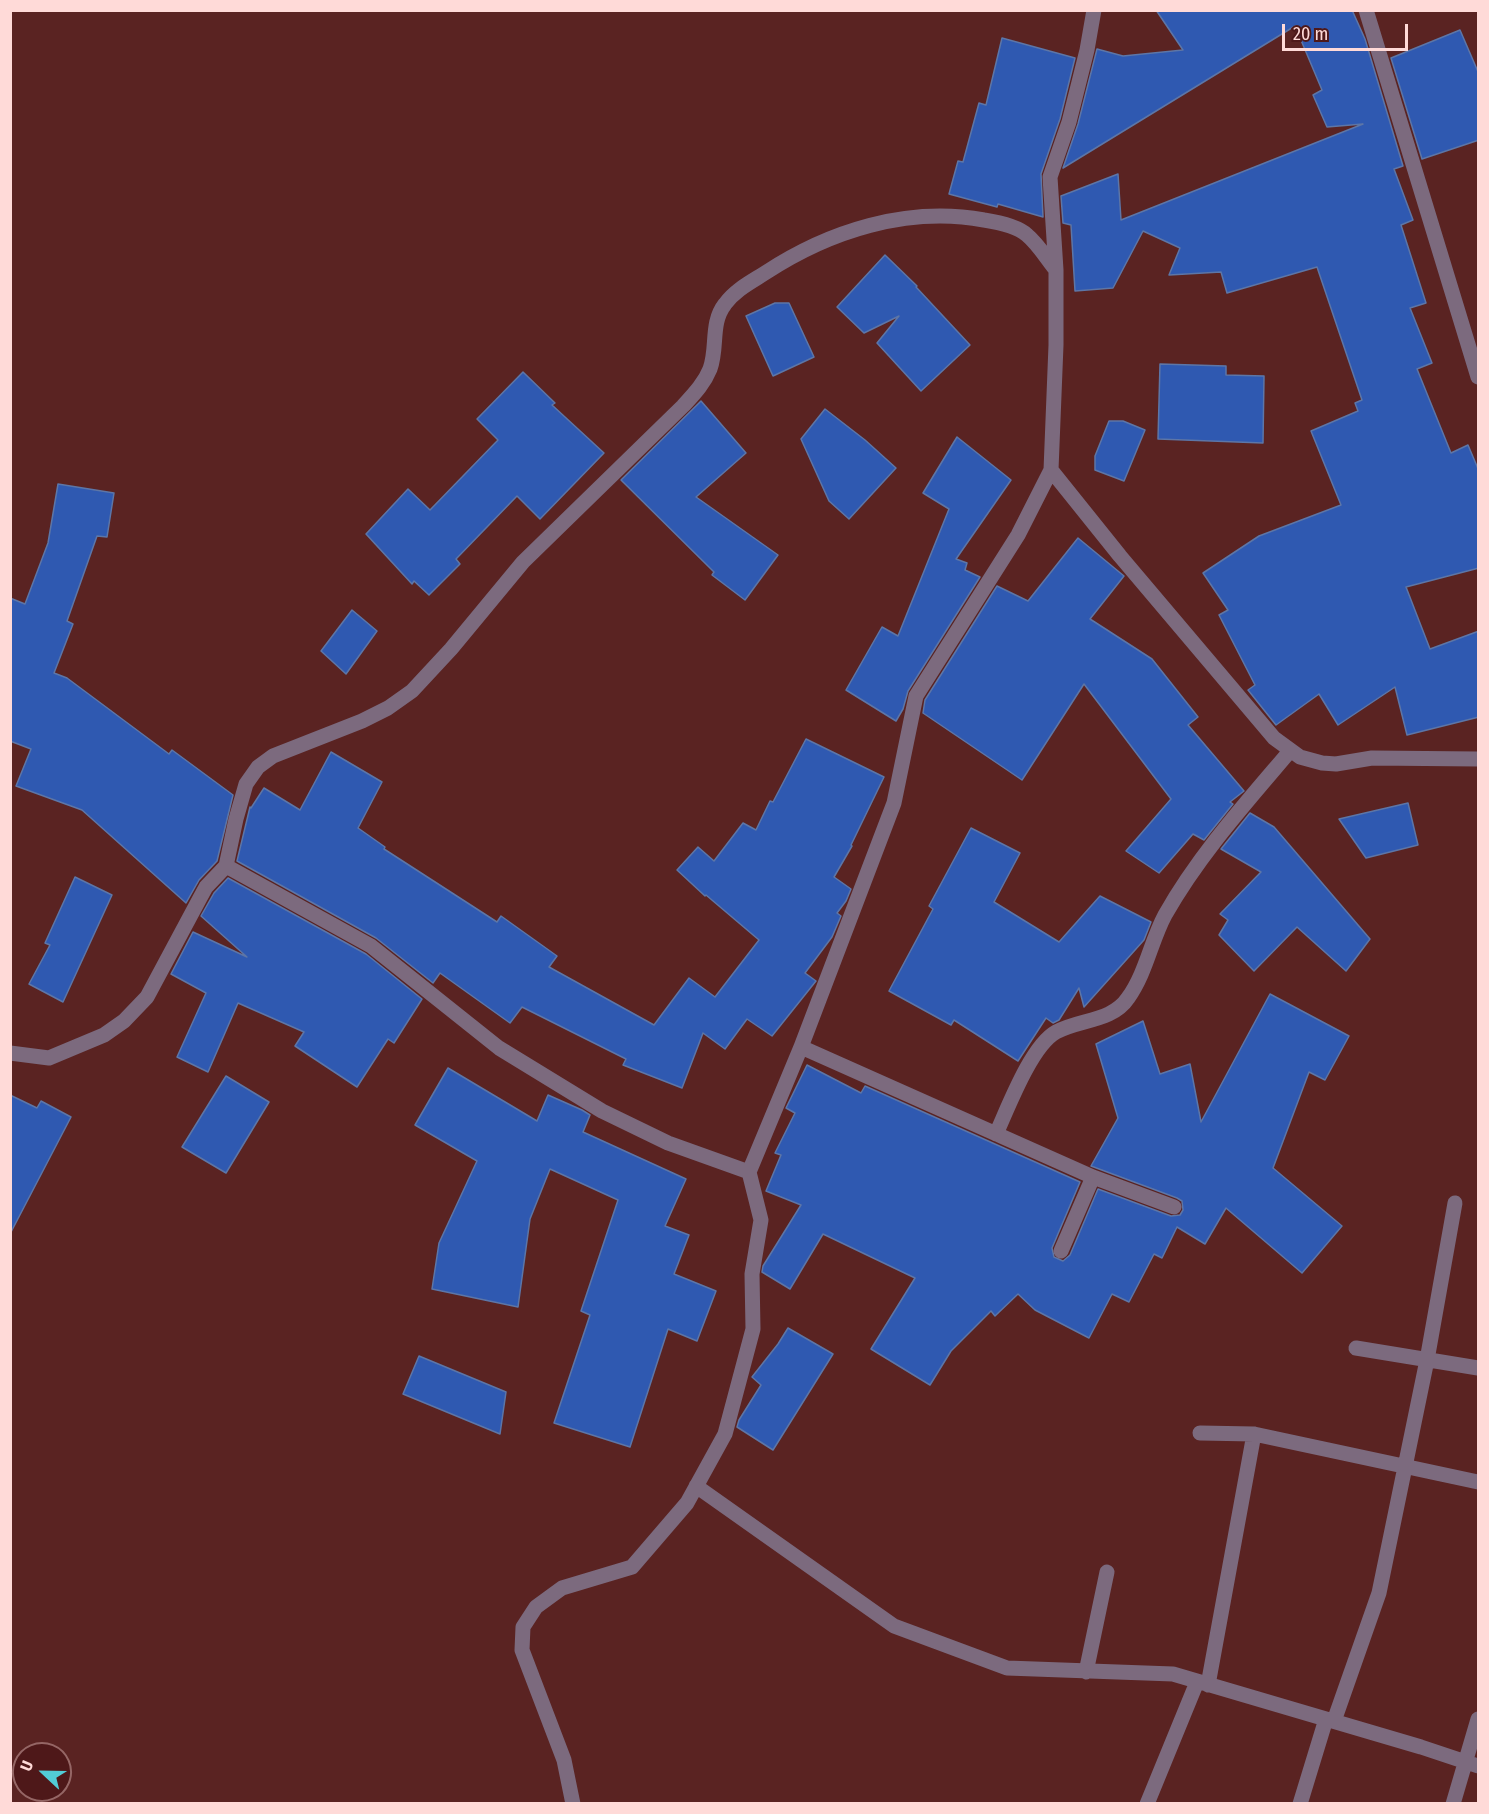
<!DOCTYPE html>
<html>
<head>
<meta charset="utf-8">
<style>
	body { margin:0 }
	#map { position:relative; width:1489px; height:1814px; overflow:hidden; background:#5a2322; font-family:"Fira Sans Condensed",sans-serif }
	canvas { display:block }
	.frame { position:absolute; inset:0; border:12px solid #ffdad8; pointer-events:none }
	.north { position:absolute; left:12px; top:1742px; width:60px; height:60px; box-sizing:border-box; background:#4e1819; border:2px solid #956665; border-radius:50%; rotate:292deg; font-size:16px; font-weight:700; line-height:24px; text-align:center; color:#ffdad8 }
	.north::after { content:''; display:block; margin:auto; width:21px; height:27px; background:#52ccd6; clip-path:polygon(50% 0,100% 100%,50% 72%,0 100%) }
	.scale { position:absolute; left:1282px; top:24px; width:126px; height:27px; box-sizing:border-box; border:3px solid #ffdad8; border-top:0; padding-left:8px; font-size:18px; line-height:21px; white-space:nowrap; color:#ffdad8; -webkit-text-stroke:4px #4e1819; paint-order:stroke }
</style>
</head>
<body>
<div id="map">
<canvas width="1489" height="1814"></canvas>
<div class="frame"></div>
<div class="north">U</div>
<div class="scale">20 m</div>
</div>
<script>
const ctx = document.querySelector('canvas').getContext('2d');
ctx.lineJoin = 'round';
function paint(path, color) {
  ctx.fillStyle = color;
  ctx.fill(path, 'evenodd');
}
function stroke(path, color, width, dash) {
  ctx.strokeStyle = color;
  ctx.lineWidth = width;
  ctx.lineCap = dash ? 'butt' : 'round';
  ctx.setLineDash(dash || []);
  ctx.stroke(path);
}
const building = new Path2D(`
	M 1156,10 L 1352,10 L 1365,39 L 1403,166 L 1394,169 L 1413,220 L 1401,225 L 1426,303 L 1410,308 L 1432,363 L 1417,369 L 1451,453 L 1468,445 L 1479,471 L 1479,568 L 1406,587 L 1430,649 L 1479,631 L 1479,717 L 1407,735 L 1395,687 L 1338,725 L 1319,694 L 1276,725 L 1248,690 L 1255,685 L 1219,615 L 1228,610 L 1203,573 L 1259,536 L 1341,505 L 1311,431 L 1358,411 L 1355,403 L 1362,400 L 1317,267 L 1227,293 L 1221,272 L 1169,275 L 1180,248 L 1143,231 L 1113,288 L 1075,291 L 1071,225 L 1063,223 L 1061,196 L 1118,174 L 1121,220 L 1363,124 L 1327,127 L 1313,95 L 1322,90 L 1295,26 L 1063,168 L 1078,124 L 1097,49 L 1123,56 L 1183,50 Z
	M 1460,30 L 1479,74 L 1479,140 L 1422,159 L 1391,58 Z
	M 1002,38 L 1075,58 L 1060,119 L 1041,174 L 1043,217 L 998,204 L 997,207 L 949,194 L 958,161 L 963,162 L 979,103 L 986,105 Z
	M 885,255 L 917,286 L 916,287 L 970,345 L 921,391 L 877,343 L 899,316 L 864,333 L 837,307 Z
	M 775,303 L 789,303 L 814,357 L 773,376 L 746,316 Z
	M 1160,364 L 1226,366 L 1226,375 L 1264,376 L 1263,443 L 1158,439 Z
	M 523,372 L 555,403 L 552,405 L 604,453 L 540,519 L 517,496 L 456,559 L 460,564 L 429,595 L 414,581 L 412,584 L 366,534 L 408,489 L 430,510 L 498,440 L 477,419 Z
	M 701,401 L 746,453 L 696,497 L 778,555 L 745,600 L 712,575 L 714,572 L 621,480 Z
	M 825,409 L 865,440 L 896,468 L 849,519 L 829,501 L 801,439 Z
	M 1109,421 L 1123,421 L 1145,430 L 1124,481 L 1095,470 L 1095,456 Z
	M 957,437 L 1011,480 L 956,559 L 967,563 L 965,570 L 980,577 L 908,691 L 903,709 L 896,721 L 846,690 L 882,627 L 898,636 L 949,509 L 923,493 Z
	M 58,484 L 114,493 L 107,537 L 97,536 L 67,621 L 73,624 L 54,673 L 67,678 L 169,754 L 172,750 L 233,795 L 217,861 L 199,880 L 186,903 L 82,810 L 16,786 L 31,749 L 10,741 L 10,598 L 25,604 L 48,543 Z
	M 1078,538 L 1124,576 L 1090,619 L 1152,659 L 1198,717 L 1188,725 L 1244,791 L 1230,802 L 1233,804 L 1204,840 L 1193,834 L 1159,873 L 1126,851 L 1171,799 L 1084,684 L 1022,780 L 923,713 L 925,700 L 997,586 L 1028,601 Z
	M 352,610 L 377,631 L 346,674 L 321,651 Z
	M 806,739 L 884,777 L 851,845 L 852,846 L 834,877 L 851,889 L 846,901 L 837,913 L 841,916 L 832,937 L 805,973 L 816,981 L 772,1036 L 747,1019 L 725,1049 L 703,1033 L 682,1088 L 623,1065 L 626,1059 L 522,1007 L 510,1023 L 440,973 L 433,983 L 376,938 L 237,861 L 250,807 L 251,808 L 264,788 L 300,810 L 331,752 L 382,782 L 358,828 L 385,847 L 384,849 L 497,922 L 501,916 L 557,956 L 549,967 L 654,1025 L 689,978 L 715,997 L 759,940 L 706,895 L 705,896 L 677,870 L 698,847 L 714,861 L 743,823 L 756,830 L 770,801 L 773,802 Z
	M 1408,803 L 1418,845 L 1366,858 L 1339,819 Z
	M 1250,813 L 1274,827 L 1370,939 L 1346,971 L 1297,927 L 1254,971 L 1219,935 L 1228,920 L 1220,914 L 1261,872 L 1221,849 Z
	M 971,828 L 1020,853 L 994,902 L 1059,942 L 1100,896 L 1151,922 L 1144,940 L 1084,1007 L 1079,988 L 1059,1020 L 1053,1023 L 1046,1018 L 1018,1061 L 954,1020 L 951,1025 L 889,991 L 933,909 L 929,906 Z
	M 75,877 L 112,895 L 63,1002 L 29,984 L 50,945 L 45,943 Z
	M 228,878 L 366,954 L 422,999 L 394,1043 L 388,1039 L 357,1087 L 295,1046 L 304,1032 L 238,1003 L 208,1072 L 177,1057 L 206,993 L 171,974 L 193,932 L 247,957 L 201,916 L 214,893 Z
	M 1270,994 L 1349,1036 L 1325,1080 L 1309,1072 L 1273,1168 L 1342,1226 L 1302,1273 L 1226,1208 L 1205,1244 L 1177,1227 L 1162,1258 L 1154,1254 L 1129,1302 L 1112,1294 L 1089,1338 L 1035,1310 L 1018,1294 L 995,1316 L 991,1311 L 951,1351 L 930,1385 L 871,1349 L 915,1278 L 823,1234 L 790,1289 L 762,1272 L 763,1266 L 801,1205 L 766,1191 L 781,1155 L 775,1153 L 795,1113 L 786,1108 L 807,1065 L 861,1093 L 865,1086 L 1080,1182 L 1052,1248 L 1054,1257 L 1063,1261 L 1070,1255 L 1098,1189 L 1171,1216 L 1180,1215 L 1183,1210 L 1182,1201 L 1177,1198 L 1091,1166 L 1118,1118 L 1096,1044 L 1143,1021 L 1160,1074 L 1190,1064 L 1201,1122 Z
	M 448,1068 L 537,1121 L 548,1095 L 582,1110 L 590,1115 L 583,1132 L 686,1179 L 665,1226 L 689,1235 L 674,1274 L 716,1291 L 697,1341 L 668,1329 L 630,1447 L 554,1423 L 590,1315 L 581,1311 L 618,1200 L 550,1169 L 530,1219 L 518,1307 L 432,1289 L 439,1243 L 477,1161 L 415,1125 Z
	M 226,1076 L 269,1102 L 226,1173 L 182,1147 Z
	M 10,1095 L 37,1108 L 41,1101 L 71,1117 L 10,1234 Z
	M 788,1328 L 833,1354 L 773,1450 L 737,1427 L 739,1420 L 761,1385 L 752,1377 L 778,1344 Z
	M 419,1356 L 506,1392 L 500,1434 L 403,1394 Z`);
paint(building, '#2f59b1');
stroke(building, '#5d76a7', 1.5);
stroke(new Path2D(`
	M 1366,10 L 1478,377
	M 1051,470 L 1120,556 L 1274,738 L 1300,757 L 1322,763 L 1336,764 L 1372,758 L 1478,759
	M 226,866 L 236,819 L 246,784 L 258,767 L 273,756 L 362,721 L 388,708 L 412,691 L 451,649 L 523,562 L 683,406 C 693,395 704,384 710,369 C 718,348 710,323 725,304 C 735,290 751,282 765,273 C 829,231 907,206 984,220 C 997,222 1017,226 1027,235 C 1038,244 1047,259 1056,270
	M 801,1047 L 1093,1177 L 1174,1207
	M 10,1053 L 49,1058 L 104,1035 L 124,1021 L 147,997 L 200,898 L 206,887 L 226,866 L 371,946 L 499,1048 L 602,1111 L 668,1143 L 749,1172
	M 996,1134 C 1008,1108 1031,1046 1056,1032 C 1079,1019 1112,1022 1128,998 C 1146,973 1151,941 1165,915 C 1199,855 1245,804 1290,751
	M 1061,1251 L 1093,1177
	M 1356,1348 L 1478,1368
	M 1200,1433 L 1254,1434 L 1478,1482
	M 696,1486 L 894,1626 L 1007,1668 L 1173,1674 L 1421,1747 L 1478,1766
	M 1086,1672 L 1107,1572
	M 1208,1685 L 1254,1434
	M 1334,1721 L 1379,1593 L 1427,1360 L 1455,1203
	M 573,1804 L 564,1760 L 522,1650 L 523,1627 L 536,1607 L 562,1588 L 632,1567 L 687,1503 L 725,1434 L 753,1329 L 752,1274 L 761,1220 L 749,1172 L 801,1047 L 894,803 L 916,696 L 1018,535 L 1051,470 L 1056,345 L 1056,270 L 1050,177 L 1069,122 L 1087,50 L 1094,10
	M 1147,1804 L 1197,1682
	M 1300,1804 L 1326,1719
	M 1453,1804 L 1478,1719`), '#7c6a7e', 15);
</script>
</body>
</html>
